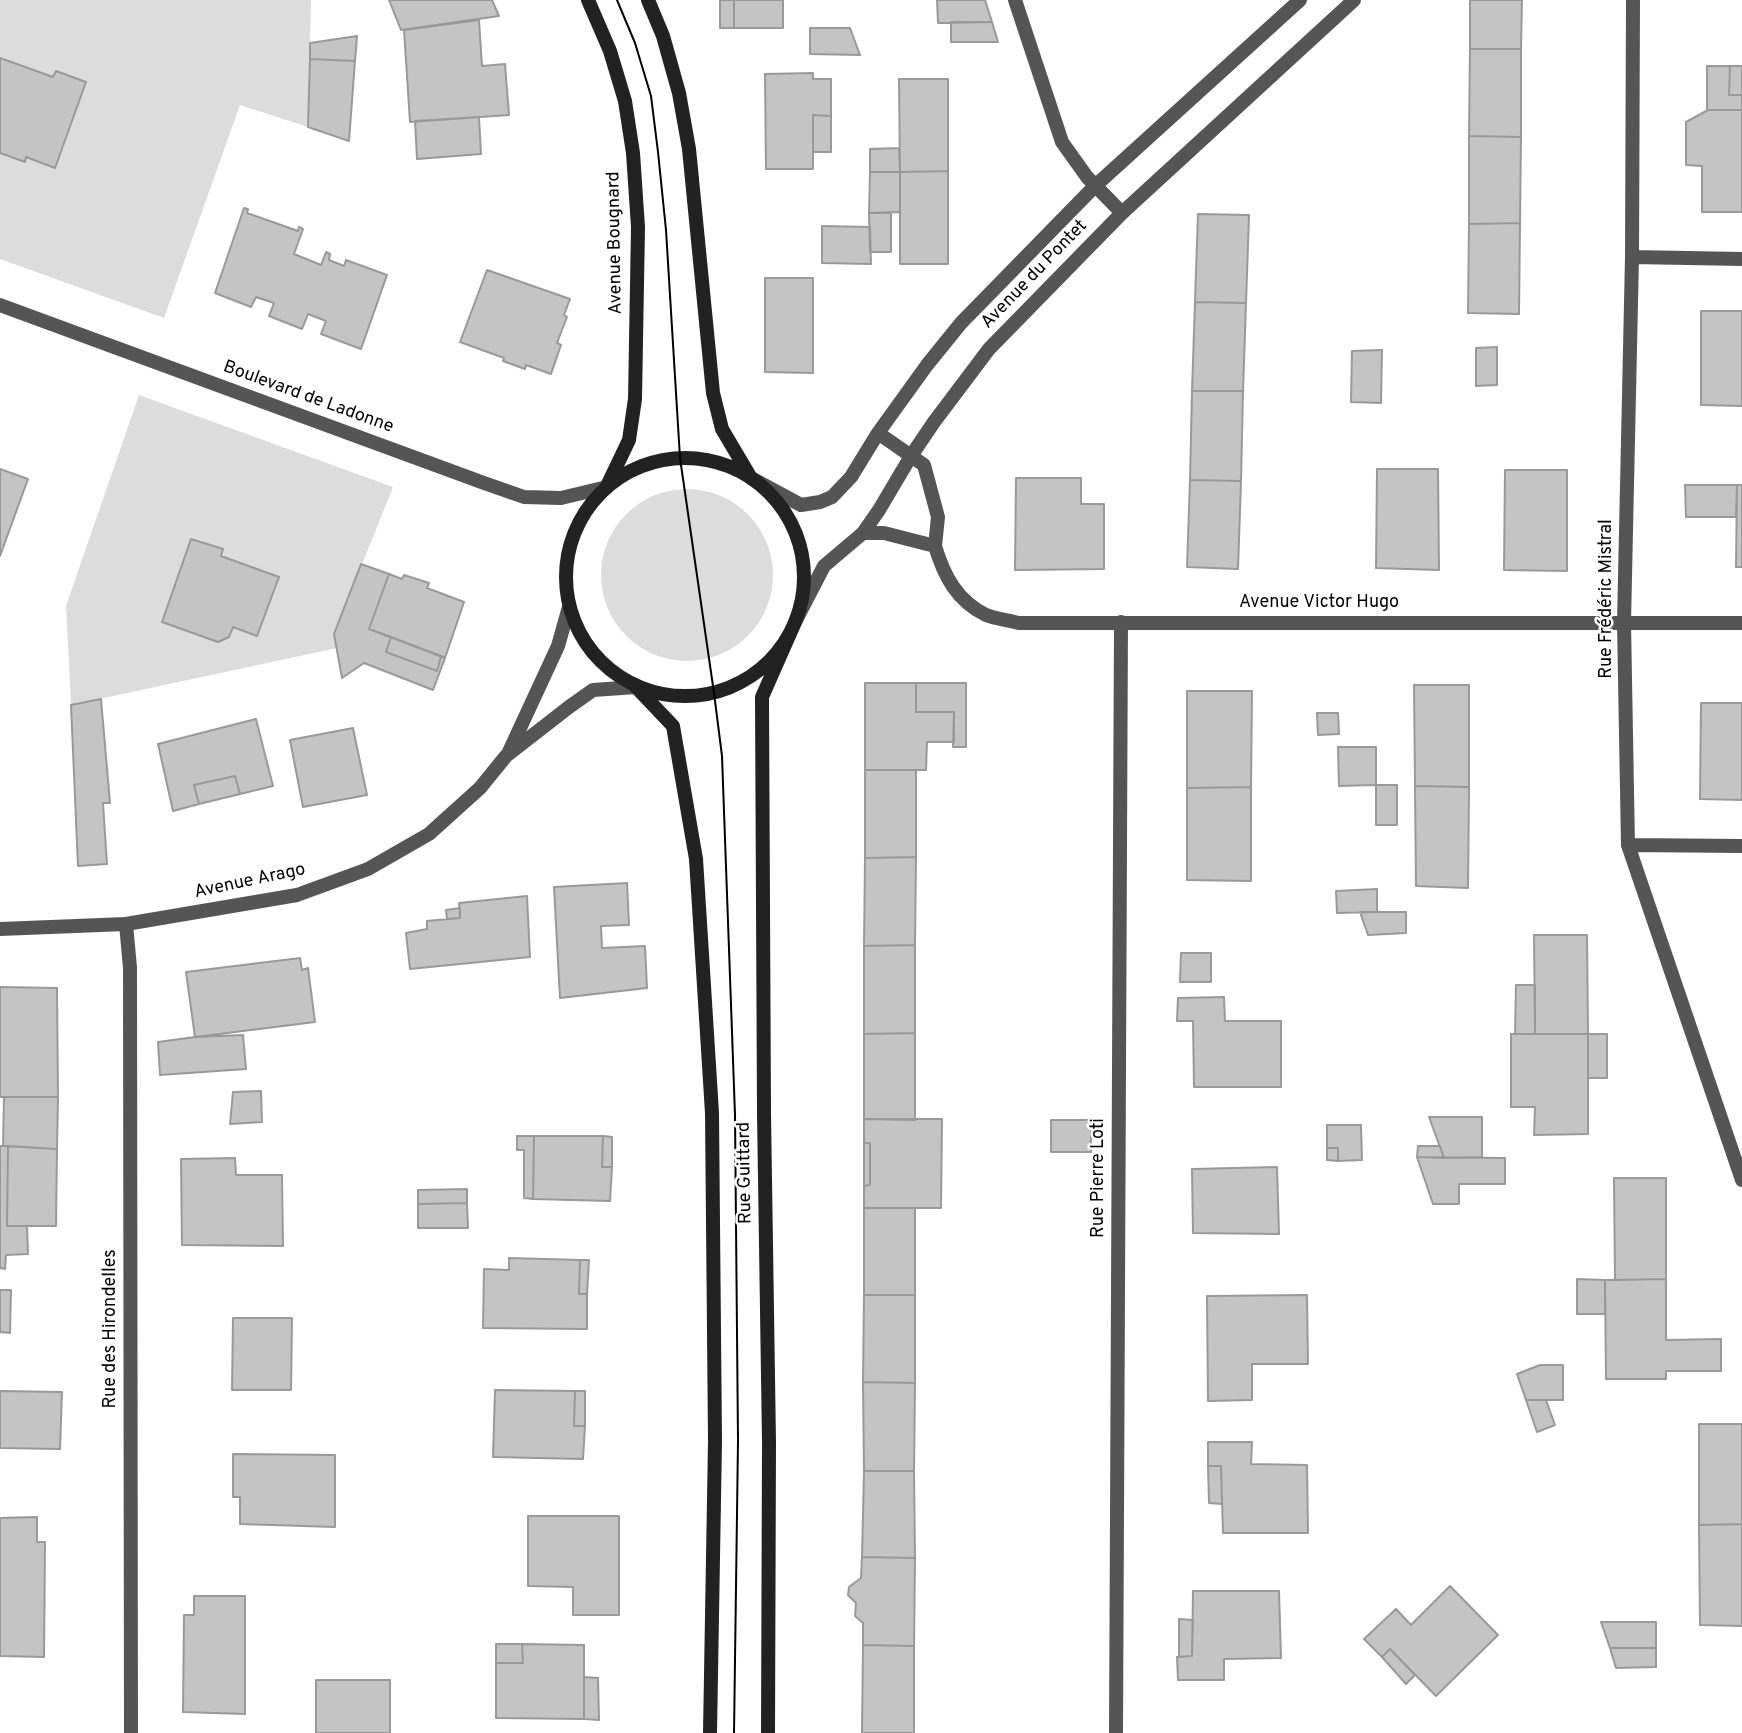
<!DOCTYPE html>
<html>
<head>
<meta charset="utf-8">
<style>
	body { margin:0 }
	canvas { display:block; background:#fff }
</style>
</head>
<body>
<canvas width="1742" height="1733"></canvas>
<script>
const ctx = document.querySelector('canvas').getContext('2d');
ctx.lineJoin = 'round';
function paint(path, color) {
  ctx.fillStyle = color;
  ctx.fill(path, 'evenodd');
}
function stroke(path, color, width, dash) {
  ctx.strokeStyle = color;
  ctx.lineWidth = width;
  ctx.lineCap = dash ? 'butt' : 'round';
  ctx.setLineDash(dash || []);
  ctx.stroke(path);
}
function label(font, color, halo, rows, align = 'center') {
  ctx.font = font + ' Overpass,sans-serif';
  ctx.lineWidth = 5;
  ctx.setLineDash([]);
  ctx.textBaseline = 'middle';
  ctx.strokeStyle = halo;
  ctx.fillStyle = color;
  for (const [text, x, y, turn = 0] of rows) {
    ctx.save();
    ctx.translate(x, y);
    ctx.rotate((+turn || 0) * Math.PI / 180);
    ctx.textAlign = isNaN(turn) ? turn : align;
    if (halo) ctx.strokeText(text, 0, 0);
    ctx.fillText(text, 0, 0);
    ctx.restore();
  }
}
paint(new Path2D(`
	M 0,0 L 311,0 L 308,127 L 240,105 L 164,318 L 0,259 Z
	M 139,395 L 393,487 L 334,634 L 337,648 L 71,705 L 66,606 Z
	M601 575a86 86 0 1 1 172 0a86 86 0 1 1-172 0Z`), '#dcdcdc');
const building = new Path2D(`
	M 389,0 L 492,0 L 499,16 L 401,30 Z
	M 720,0 L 734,0 L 734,28 L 720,28 Z
	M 734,0 L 783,0 L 783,28 L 734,28 Z
	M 937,0 L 985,0 L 992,22 L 938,23 Z
	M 1470,0 L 1522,0 L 1521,49 L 1470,49 Z
	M 479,20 L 482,66 L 505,64 L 509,115 L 410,122 L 404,30 Z
	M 951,22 L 992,22 L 998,42 L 951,42 Z
	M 810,28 L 850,28 L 860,55 L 810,54 Z
	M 357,36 L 355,61 L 310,59 L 310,43 Z
	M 1470,49 L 1521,49 L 1521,137 L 1469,136 Z
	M 0,58 L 53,77 L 56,71 L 86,82 L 55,168 L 26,157 L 25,162 L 0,153 Z
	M 310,59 L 355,61 L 349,141 L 308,127 Z
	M 1707,66 L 1730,66 L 1729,95 L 1742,95 L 1742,110 L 1707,110 Z
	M 1730,66 L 1742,66 L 1742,95 L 1729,95 Z
	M 813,73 L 813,79 L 831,79 L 831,116 L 813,115 L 813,169 L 766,169 L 765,74 Z
	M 899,79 L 948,79 L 948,171 L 900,172 Z
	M 1708,110 L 1742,110 L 1742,212 L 1702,212 L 1702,166 L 1686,165 L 1686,122 Z
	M 813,115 L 831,116 L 831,152 L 813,152 Z
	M 479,117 L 481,154 L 417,159 L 415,121 Z
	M 1469,136 L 1521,137 L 1520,223 L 1469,224 Z
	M 899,148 L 900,172 L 870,172 L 870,149 Z
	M 948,171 L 948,264 L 900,264 L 900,172 Z
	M 870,172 L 900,172 L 900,212 L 869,213 Z
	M 244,208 L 248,209 L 247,213 L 298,231 L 299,227 L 303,229 L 294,254 L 321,265 L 326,252 L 330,254 L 329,260 L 344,266 L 346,260 L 387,275 L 361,349 L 321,334 L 326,321 L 308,314 L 302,329 L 269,316 L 274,303 L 256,297 L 251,307 L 215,293 Z
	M 869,213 L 891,213 L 891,252 L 870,252 Z
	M 1198,214 L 1249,215 L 1246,303 L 1195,302 Z
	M 1520,223 L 1519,314 L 1468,313 L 1469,224 Z
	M 822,226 L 870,227 L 871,264 L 822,263 Z
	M 487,270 L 570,299 L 564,315 L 567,317 L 557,343 L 561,345 L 551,374 L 526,365 L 525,369 L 503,361 L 504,358 L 460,342 Z
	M 765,278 L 813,278 L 813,373 L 765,372 Z
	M 1195,302 L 1246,303 L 1243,391 L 1192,391 Z
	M 1701,311 L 1742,311 L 1742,406 L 1701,405 Z
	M 1497,347 L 1497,385 L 1476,386 L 1476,348 Z
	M 1382,350 L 1381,403 L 1351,402 L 1352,351 Z
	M 1192,391 L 1243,391 L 1241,481 L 1190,480 Z
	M 0,469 L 28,479 L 0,556 Z
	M 1377,469 L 1438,469 L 1439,570 L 1376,568 Z
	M 1505,470 L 1567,470 L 1567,571 L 1504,570 Z
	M 1016,478 L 1081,478 L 1081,504 L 1104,504 L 1104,569 L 1015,570 Z
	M 1190,480 L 1241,481 L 1238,569 L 1187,567 Z
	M 1685,485 L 1737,485 L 1736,517 L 1686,517 Z
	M 1737,485 L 1742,485 L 1742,567 L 1736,567 Z
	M 191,539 L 223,549 L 221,556 L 279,577 L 257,636 L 233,627 L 229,637 L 218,642 L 162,622 Z
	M 361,564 L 389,574 L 369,629 L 391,637 L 386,652 L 437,671 L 441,656 L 445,658 L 433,690 L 364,663 L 342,678 L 334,634 Z
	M 389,574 L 402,579 L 404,575 L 429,583 L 427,588 L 464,602 L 445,658 L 369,629 Z
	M 391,637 L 441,656 L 437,671 L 386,652 Z
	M 865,683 L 916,683 L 916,712 L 954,712 L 954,742 L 927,742 L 926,770 L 865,770 Z
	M 916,683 L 966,683 L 966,747 L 953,747 L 954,712 L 916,712 Z
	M 1414,685 L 1469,685 L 1469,787 L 1415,786 Z
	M 1187,691 L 1252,691 L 1251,787 L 1187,788 Z
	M 101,699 L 110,803 L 103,803 L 107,864 L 78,866 L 71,705 Z
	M 1701,703 L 1742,703 L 1742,800 L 1700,799 Z
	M 1317,713 L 1338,713 L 1339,734 L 1318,735 Z
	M 256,719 L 273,786 L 240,794 L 235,776 L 194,785 L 199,804 L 173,811 L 158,744 Z
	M 353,728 L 367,795 L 303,807 L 290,740 Z
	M 1338,747 L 1376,747 L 1376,785 L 1339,786 Z
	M 865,770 L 916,770 L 916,857 L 865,858 Z
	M 235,776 L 240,794 L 199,804 L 194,785 Z
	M 1376,785 L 1397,785 L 1397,825 L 1376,825 Z
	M 1415,786 L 1469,787 L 1468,888 L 1416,886 Z
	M 1251,787 L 1251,881 L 1187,880 L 1187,788 Z
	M 916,857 L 915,945 L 864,946 L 865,858 Z
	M 627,883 L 629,925 L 601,926 L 602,948 L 645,946 L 647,988 L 560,998 L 554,887 Z
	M 1377,889 L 1377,912 L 1337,913 L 1336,891 Z
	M 527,896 L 530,957 L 410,969 L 406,933 L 427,929 L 427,921 L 460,918 L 459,903 Z
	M 460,908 L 460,918 L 447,919 L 446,910 Z
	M 1360,912 L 1406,912 L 1406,933 L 1368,935 Z
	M 1534,935 L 1587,935 L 1588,1034 L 1535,1034 Z
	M 915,945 L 915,1033 L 864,1034 L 864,946 Z
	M 1181,953 L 1211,953 L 1211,982 L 1180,982 Z
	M 300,958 L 302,970 L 308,968 L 315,1022 L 195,1037 L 186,972 Z
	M 1516,985 L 1535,985 L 1535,1034 L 1515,1034 Z
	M 0,987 L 57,988 L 58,1097 L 0,1097 Z
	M 1224,997 L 1225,1021 L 1281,1021 L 1281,1087 L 1194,1087 L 1193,1021 L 1177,1021 L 1178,998 Z
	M 915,1033 L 915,1120 L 864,1119 L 864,1034 Z
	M 1511,1034 L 1588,1034 L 1588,1134 L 1534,1135 L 1535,1107 L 1511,1107 Z
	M 1588,1034 L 1607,1034 L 1607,1078 L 1588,1078 Z
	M 243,1035 L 246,1069 L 160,1075 L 158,1042 L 195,1037 Z
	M 261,1091 L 262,1122 L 230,1124 L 233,1092 Z
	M 4,1097 L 58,1097 L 57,1149 L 3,1146 Z
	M 1429,1117 L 1482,1117 L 1482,1157 L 1444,1158 Z
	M 864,1119 L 942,1119 L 941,1208 L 864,1208 L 864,1186 L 870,1185 L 870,1143 L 864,1143 Z
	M 1051,1120 L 1091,1120 L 1091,1152 L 1051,1152 Z
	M 1327,1125 L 1361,1125 L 1362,1160 L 1338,1161 L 1338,1148 L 1327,1148 Z
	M 517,1136 L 534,1136 L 533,1199 L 524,1198 L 524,1150 L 517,1150 Z
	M 534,1136 L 603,1136 L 602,1167 L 612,1167 L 610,1201 L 533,1199 Z
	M 603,1136 L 612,1137 L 612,1167 L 602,1167 Z
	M 864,1143 L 870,1143 L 870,1185 L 864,1186 Z
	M 0,1146 L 8,1146 L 7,1226 L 27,1226 L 28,1254 L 6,1255 L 5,1269 L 0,1268 Z
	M 8,1146 L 57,1149 L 56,1226 L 7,1226 Z
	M 1418,1146 L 1440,1146 L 1444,1158 L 1417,1157 Z
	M 1327,1148 L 1338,1148 L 1338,1161 L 1327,1160 Z
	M 1417,1157 L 1505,1158 L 1505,1184 L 1459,1184 L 1459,1204 L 1433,1204 Z
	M 235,1158 L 236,1175 L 282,1175 L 283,1246 L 182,1245 L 181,1159 Z
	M 1277,1167 L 1279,1234 L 1193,1233 L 1192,1169 Z
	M 1614,1178 L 1666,1178 L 1666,1279 L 1615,1280 Z
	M 467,1189 L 467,1203 L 418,1204 L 418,1190 Z
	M 467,1203 L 468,1228 L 418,1228 L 418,1204 Z
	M 864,1208 L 915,1208 L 915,1295 L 864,1295 Z
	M 509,1258 L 580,1260 L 579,1294 L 587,1294 L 587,1329 L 483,1328 L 484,1269 L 509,1270 Z
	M 580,1260 L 589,1260 L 587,1294 L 579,1294 Z
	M 1577,1279 L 1605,1280 L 1605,1314 L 1577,1314 Z
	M 1666,1279 L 1666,1340 L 1721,1339 L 1721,1371 L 1666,1371 L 1666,1379 L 1606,1379 L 1605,1280 Z
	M 0,1290 L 11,1290 L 10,1333 L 0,1332 Z
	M 864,1295 L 915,1295 L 915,1383 L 863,1382 Z
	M 1307,1295 L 1308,1364 L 1252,1364 L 1252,1400 L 1208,1401 L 1207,1296 Z
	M 233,1318 L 292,1318 L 291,1390 L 232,1390 Z
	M 1540,1365 L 1563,1365 L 1563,1400 L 1526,1400 L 1517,1374 Z
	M 863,1382 L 915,1383 L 914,1471 L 864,1471 Z
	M 495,1390 L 575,1391 L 574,1426 L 585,1426 L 583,1459 L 493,1457 Z
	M 0,1391 L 62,1392 L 60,1449 L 0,1448 Z
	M 575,1391 L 585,1391 L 585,1426 L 574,1426 Z
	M 1526,1400 L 1546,1400 L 1555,1425 L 1537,1432 Z
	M 1699,1424 L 1742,1424 L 1742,1524 L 1699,1525 Z
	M 1208,1442 L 1252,1442 L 1251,1464 L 1307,1465 L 1308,1533 L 1223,1533 L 1221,1466 L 1208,1466 Z
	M 233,1454 L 335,1455 L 335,1527 L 240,1524 L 240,1497 L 233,1497 Z
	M 1208,1466 L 1221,1466 L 1222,1504 L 1209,1503 Z
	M 864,1471 L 914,1471 L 915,1558 L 862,1557 Z
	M 528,1516 L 619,1516 L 619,1615 L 573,1615 L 573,1587 L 528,1586 Z
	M 37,1517 L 37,1542 L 45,1542 L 44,1657 L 0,1656 L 0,1518 Z
	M 1742,1524 L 1742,1626 L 1700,1625 L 1699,1525 Z
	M 862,1557 L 915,1558 L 914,1646 L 863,1645 L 863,1623 L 855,1616 L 856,1603 L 848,1595 L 849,1587 L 861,1578 Z
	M 1450,1586 L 1498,1635 L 1436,1696 L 1390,1649 L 1382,1657 L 1364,1639 L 1396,1609 L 1411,1625 Z
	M 1193,1591 L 1279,1591 L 1281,1658 L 1224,1659 L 1224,1680 L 1178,1680 L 1177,1657 L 1192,1656 Z
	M 194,1596 L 245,1596 L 245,1714 L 183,1712 L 184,1615 L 194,1615 Z
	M 1179,1619 L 1193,1620 L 1192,1656 L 1179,1657 Z
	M 1601,1622 L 1656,1622 L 1656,1648 L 1610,1648 Z
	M 496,1644 L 522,1644 L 523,1663 L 496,1663 Z
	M 522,1644 L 584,1645 L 584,1719 L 496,1718 L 496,1663 L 523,1663 Z
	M 863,1645 L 914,1646 L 914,1733 L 862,1733 Z
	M 1610,1648 L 1656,1648 L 1656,1667 L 1616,1668 Z
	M 1390,1649 L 1415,1675 L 1406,1684 L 1382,1657 Z
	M 584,1677 L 598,1678 L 599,1720 L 584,1719 Z
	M 316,1680 L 390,1680 L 390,1733 L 316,1733 Z`);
paint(building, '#c4c4c4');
stroke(building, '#999', 2);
stroke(new Path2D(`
	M 1015,0 L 1062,142 L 1087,177 L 1122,213
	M 1633,0 L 1632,257 L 1624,623 L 1628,845 L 1742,1180
	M 1632,257 L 1742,259
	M 0,305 L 484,483 L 524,497 L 561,498 L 607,487
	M 751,478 L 801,505 L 820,502 L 832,497 L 851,477 L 878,433 L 927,365 L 961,323 L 1095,186 L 1300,0
	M 863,533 L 884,533 L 935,546 L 938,517 L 924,465 L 878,433
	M 935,546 C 944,576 957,601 986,615 C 996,619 1008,620 1019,623 L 1742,623
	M 796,620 L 824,566 L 863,533 L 879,510 L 911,456 L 934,422 L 989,349 L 1122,213 L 1354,0
	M 1628,845 L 1742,846
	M 126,924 L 130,968 L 131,1733
	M 1116,1733 L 1121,622`), '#555', 14);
stroke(new Path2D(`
	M 508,754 L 558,646 L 569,607
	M 0,929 L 126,924 L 297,895 L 368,869 L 429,834 L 480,788 L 506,756 L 569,707 L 593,690 L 636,687`), '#555', 14);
stroke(new Path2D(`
	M 588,0 L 610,51 L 625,101 L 633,153 L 638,227 L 635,399 L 629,440 L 607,486
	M 648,0 L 663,36 L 679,93 L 689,149 L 713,393 L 722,429 L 751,478
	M566 577a119 119 0 1 1 238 0a119 119 0 1 1-238 0Z
	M 636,687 L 673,726 L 696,859 L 712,1113 L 715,1441 L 710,1733
	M 768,1733 L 769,1442 L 764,1113 L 762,697 L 796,620`), '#222', 14);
stroke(new Path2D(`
	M 617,0 L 635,43 L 651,96 L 658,152 L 666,230 L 680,458 L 714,693 L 722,756 L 735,1115 L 738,1441 L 734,1733`), '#000', 2);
label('18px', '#000', '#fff', [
	["Avenue Bougnard",616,243,-91],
	["Avenue du Pontet",1035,275,-46],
	["Boulevard de Ladonne",308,398,20],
	["Rue Frédéric Mistral",1607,599,-90],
	["Avenue Victor Hugo",1319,603],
	["Avenue Arago",250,882,-12],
	["Rue Guittard",746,1173,-91],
	["Rue Pierre Loti",1099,1178,-90],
	["Rue des Hirondelles",111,1329,-90]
]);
</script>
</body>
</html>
